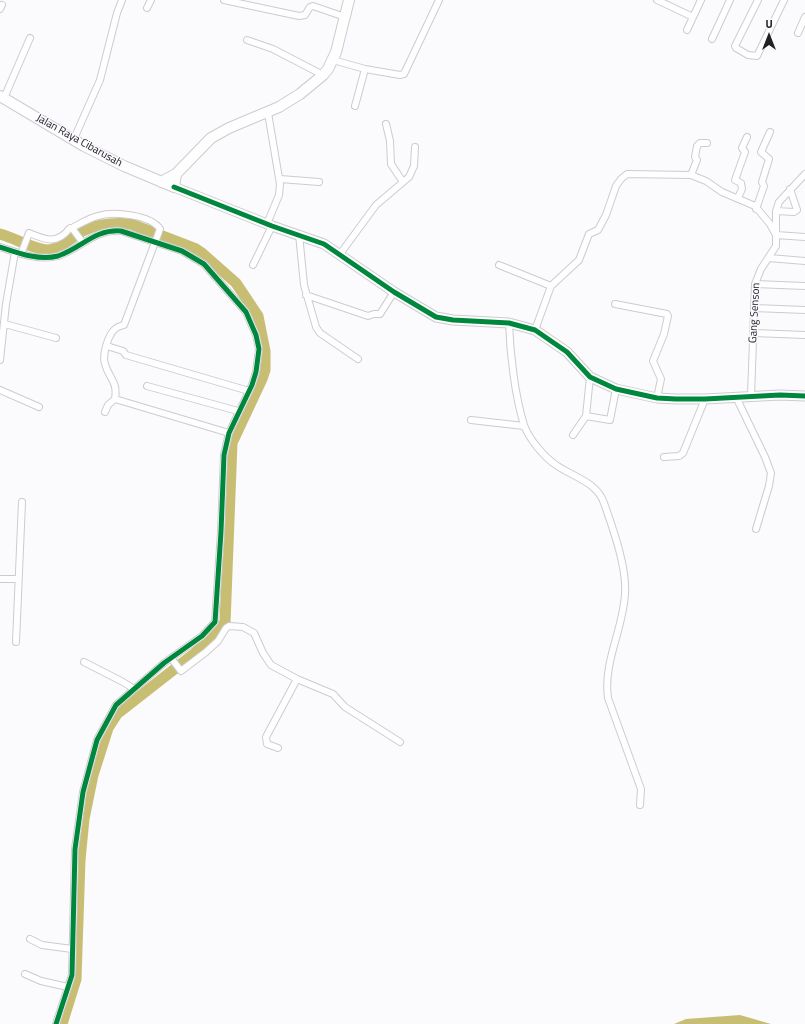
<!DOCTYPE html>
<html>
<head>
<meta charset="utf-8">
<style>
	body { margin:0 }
	#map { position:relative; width:805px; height:1024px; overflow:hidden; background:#fbfafd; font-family:"Titillium Web",sans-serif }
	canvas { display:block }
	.north { position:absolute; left:749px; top:16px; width:40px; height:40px; -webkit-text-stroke:3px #fbf9fe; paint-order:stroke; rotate:0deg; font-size:11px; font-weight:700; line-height:16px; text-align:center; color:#212024 }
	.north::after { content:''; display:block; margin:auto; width:14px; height:18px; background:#212024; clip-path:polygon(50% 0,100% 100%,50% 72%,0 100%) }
</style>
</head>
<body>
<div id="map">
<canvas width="805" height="1024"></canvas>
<div class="north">U</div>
</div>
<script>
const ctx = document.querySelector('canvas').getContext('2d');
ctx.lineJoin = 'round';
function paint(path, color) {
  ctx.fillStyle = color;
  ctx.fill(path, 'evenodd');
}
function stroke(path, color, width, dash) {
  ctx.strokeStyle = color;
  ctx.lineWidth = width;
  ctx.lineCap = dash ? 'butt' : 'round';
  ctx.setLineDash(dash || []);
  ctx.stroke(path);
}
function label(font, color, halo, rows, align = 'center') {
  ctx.font = font + ' "Titillium Web",sans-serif';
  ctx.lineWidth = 3;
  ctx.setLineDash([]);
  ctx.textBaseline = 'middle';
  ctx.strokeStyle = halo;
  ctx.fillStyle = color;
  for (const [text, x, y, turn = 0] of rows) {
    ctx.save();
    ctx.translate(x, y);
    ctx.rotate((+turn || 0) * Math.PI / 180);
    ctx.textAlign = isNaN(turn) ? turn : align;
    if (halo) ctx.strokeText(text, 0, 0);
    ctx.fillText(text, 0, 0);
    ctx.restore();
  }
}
paint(new Path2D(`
	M 740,1015 L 771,1024 L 674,1024 L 686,1019 Z`), '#c7be74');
stroke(new Path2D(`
	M 0,234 C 14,238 34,249 47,250 C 61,250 73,235 85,230 C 100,223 116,223 131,224 L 196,249 L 202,253 L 236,283 L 258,316 L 265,351 L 265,370 L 262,379 L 232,443 L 225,623 L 195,653 L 117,714 L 108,728 L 93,775 L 84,819 L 80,860 L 76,979 L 62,1024`), '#c7be74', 11);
const street = new Path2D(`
	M 224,0 L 299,16 L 305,15 L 310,7 L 313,6 L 345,17
	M 657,0 L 693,17
	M 758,0 L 735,46 L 736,48 L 748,55 L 757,56 L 759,52 L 784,0
	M 147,8 L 151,0
	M 0,9 L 2,5
	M 687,30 L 701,0
	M 798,33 L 805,17
	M 712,39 L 730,0
	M 247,40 L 273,49 L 323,75
	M 333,60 L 365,69 L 400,75 L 404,74 L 439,0
	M 4,98 L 30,38
	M 355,106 L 365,69
	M 386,124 L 390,141 L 391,164 L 403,182
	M 73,141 L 100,80 L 117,13 L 122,0
	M 691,175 L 697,160 L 695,157 L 697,146 L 700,143 L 707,143
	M 280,179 L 319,182
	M 738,198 L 742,189 L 741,183 L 735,180 L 745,152 L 742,148 L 747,137
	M 756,209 L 764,186 L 762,182 L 769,159 L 761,152 L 770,132
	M 776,211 L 794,212 L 797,210 L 790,189
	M 267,224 L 279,195 L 280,184 L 268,113
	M 72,228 C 80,224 89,218 98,216 C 114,211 151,215 160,229 L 124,325 C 121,326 118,326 115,329 C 108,335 102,355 105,364 C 109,379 118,381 115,399 L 108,405 L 105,412
	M 299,234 L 304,285 L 316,327 L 320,333 L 358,359
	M 0,247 C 18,253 39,261 58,256 C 82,248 94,229 121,231 L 182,251 L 204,264 L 246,312 L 256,335 L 259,349 L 256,372 L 252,385 L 229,433 L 224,455 L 221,532 L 215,622 L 202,636 L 164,663 L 116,705 L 97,740 L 83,792 L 75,849 L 72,975 L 56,1024
	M 21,254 L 29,233 C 46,240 57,245 70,228 L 72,228 L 83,243
	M 340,254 L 376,205 L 409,177 L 414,166 L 415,147
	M 769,258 L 805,261
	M 253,265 L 272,226
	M 499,265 L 551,286
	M 755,284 L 805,286
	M 306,295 L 368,316 L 374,314 L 380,314 L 394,292
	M 615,304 L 667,314 L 668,316 L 664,334 L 653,361 L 661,379 L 657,398
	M 754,308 L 805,310
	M 509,323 C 510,354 515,396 524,425 C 529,439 544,457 556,465 C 573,477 597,482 604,503 C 613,529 627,567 625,594 C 623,630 603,662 608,698 L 641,789 L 640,805
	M 5,324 L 56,338
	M 535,330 L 551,286 L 579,260 L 589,234 L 598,230 L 606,215 L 616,186 L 621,179 L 627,174 L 691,175 L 706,181 L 722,192 L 755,206 L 770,224 L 776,235 L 805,237
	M 754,333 L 805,335
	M 107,346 L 123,351 L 126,355 L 249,391
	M 0,360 L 6,304 L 15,252
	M 147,386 L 238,411
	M 0,390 L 39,407
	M 751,396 L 755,284 L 761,269 L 776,246 L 776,211 L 779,202 L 805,174
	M 736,397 L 765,457 L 771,473 L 769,486 L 756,529
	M 115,399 L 229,433
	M 586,416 L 610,420 L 616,389
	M 471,420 L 524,426
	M 573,435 L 586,416 L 590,377
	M 664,457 L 679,456 L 683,453 L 705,399
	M 0,579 L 18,579
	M 16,642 L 22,502
	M 171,658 L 181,671 L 206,652 L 218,641 L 226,628 L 229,626 L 243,627 L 254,633 L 263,653 L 271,665 L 297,679 L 333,694 L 345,707 L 400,742
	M 84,662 L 123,682 L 134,689
	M 278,748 L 267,744 L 266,737 L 297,679
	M 30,939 L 42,945 L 72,949
	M 25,974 L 41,981 L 68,987`);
const secondary = new Path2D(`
	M 174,187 L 272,226 L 324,244 L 394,292 L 436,317 L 453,320 L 509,323 L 535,330 L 567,352 L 590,377 L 616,389 L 657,398 L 676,399 L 705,399 L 780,395 L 805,396`);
const primary = new Path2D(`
	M 0,96 L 84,146 L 124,166 L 174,187 L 176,174
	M 161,182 L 176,174 L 211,138 L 229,128 L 279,107 L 300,94 L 323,75 L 328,69 L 336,52 L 349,0`);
stroke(street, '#cdcbcf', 8);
stroke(secondary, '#cdcbcf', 11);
stroke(primary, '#cdcbcf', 12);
stroke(street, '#fefeff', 6);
stroke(secondary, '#fefeff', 9);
stroke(primary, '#fefeff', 10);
stroke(new Path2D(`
	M 174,187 L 272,226 L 324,244 L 394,292 L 436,317 L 453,320 L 509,323 L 535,330 L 567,352 L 590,377 L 616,389 L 657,398 L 676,399 L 705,399 L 780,395 L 805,396
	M 0,247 C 18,253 39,261 58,256 C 82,248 94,229 121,231 L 182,251 L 204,264 L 246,312 L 256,335 L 259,349 L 256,372 L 252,385 L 229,433 L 224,455 L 221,532 L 215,622 L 202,636 L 164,663 L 116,705 L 97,740 L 83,792 L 75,849 L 72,975 L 56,1024`), '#00873e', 5);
label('11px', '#212024', '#fbf9fe', [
	["Jalan Raya Cibarusah",79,141,29],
	["Gang Senson",755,313,-87]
]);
</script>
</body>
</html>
